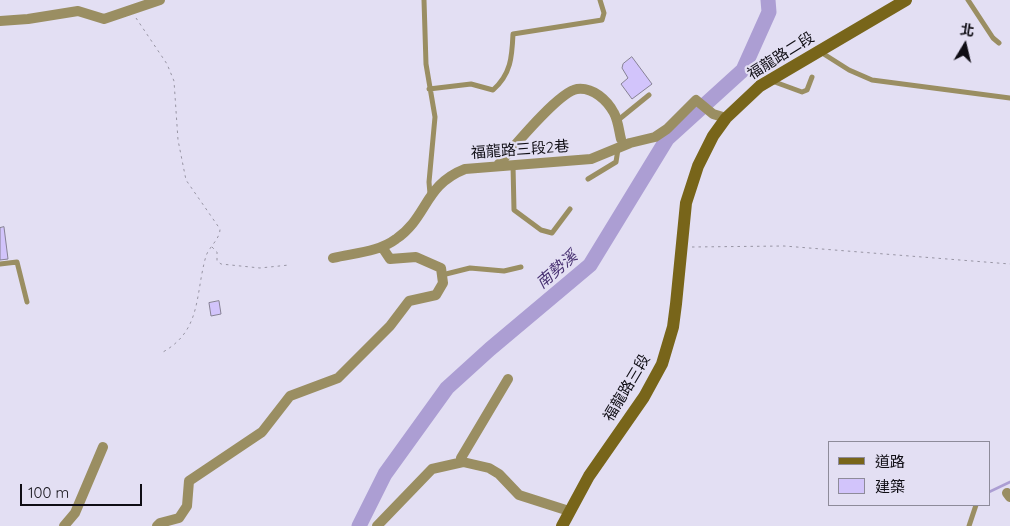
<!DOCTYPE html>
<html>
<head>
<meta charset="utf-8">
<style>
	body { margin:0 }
	#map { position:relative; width:1010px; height:526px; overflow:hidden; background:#e3dff3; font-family:Quicksand,"Noto Sans TC",sans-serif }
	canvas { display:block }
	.legend { position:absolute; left:828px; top:441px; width:162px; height:65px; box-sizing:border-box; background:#e3dff3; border:1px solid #8e8b9a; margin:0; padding:6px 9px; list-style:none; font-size:15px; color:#0f0d14 }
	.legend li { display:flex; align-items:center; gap:10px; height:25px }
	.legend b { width:25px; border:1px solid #8e8b9a }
	.north { position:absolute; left:940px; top:20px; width:50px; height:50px; -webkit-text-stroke:4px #e3dff3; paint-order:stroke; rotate:9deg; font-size:14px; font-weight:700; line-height:20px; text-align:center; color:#0f0d14 }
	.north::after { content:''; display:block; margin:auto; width:18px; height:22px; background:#0f0d14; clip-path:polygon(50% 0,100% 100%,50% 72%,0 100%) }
	.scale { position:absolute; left:20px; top:484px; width:122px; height:22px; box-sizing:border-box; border:2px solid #0f0d14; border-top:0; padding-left:6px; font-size:15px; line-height:18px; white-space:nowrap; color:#0f0d14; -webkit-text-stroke:4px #e3dff3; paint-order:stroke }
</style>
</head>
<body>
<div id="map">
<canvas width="1010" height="526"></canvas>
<ul class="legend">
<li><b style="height:6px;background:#78651a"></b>道路</li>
<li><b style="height:14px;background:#d2c4fb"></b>建築</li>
</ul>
<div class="north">北</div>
<div class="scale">100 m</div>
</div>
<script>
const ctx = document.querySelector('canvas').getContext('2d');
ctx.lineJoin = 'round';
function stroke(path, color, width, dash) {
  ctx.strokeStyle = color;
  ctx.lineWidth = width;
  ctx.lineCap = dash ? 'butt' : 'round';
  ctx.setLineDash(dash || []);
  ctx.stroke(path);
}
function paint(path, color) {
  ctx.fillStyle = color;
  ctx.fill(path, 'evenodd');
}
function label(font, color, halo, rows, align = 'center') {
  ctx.font = font + ' Quicksand,"Noto Sans TC",sans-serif';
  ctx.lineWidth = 4.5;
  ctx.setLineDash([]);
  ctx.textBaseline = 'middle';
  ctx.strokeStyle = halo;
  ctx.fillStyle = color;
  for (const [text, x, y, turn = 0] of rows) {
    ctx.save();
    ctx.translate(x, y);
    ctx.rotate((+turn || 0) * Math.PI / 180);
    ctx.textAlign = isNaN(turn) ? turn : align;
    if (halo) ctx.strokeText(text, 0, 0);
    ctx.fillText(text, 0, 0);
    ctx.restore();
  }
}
stroke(new Path2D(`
	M 989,492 L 1010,482`), '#ac9ed3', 2.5);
stroke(new Path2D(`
	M 359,526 L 385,474 L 447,388 L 490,349 L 590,265 L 667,139 L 743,70 L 769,12 L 768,0`), '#ac9ed3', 15);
const building = new Path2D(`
	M 632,57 L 652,84 L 632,99 L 621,84 L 628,78 L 622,68 L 623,64 Z
	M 4,227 L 8,259 L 0,260 L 0,228 Z
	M 219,301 L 221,314 L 211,316 L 209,303 Z`);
paint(building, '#d2c4fb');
stroke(building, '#868194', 1);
stroke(new Path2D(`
	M 136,18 L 167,64 L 174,81 L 178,140 L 186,180 L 220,229 C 220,239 209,247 206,256 C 195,294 202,330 163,352
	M 212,247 L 217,252 L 217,261 L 221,264 L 260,268 L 289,265
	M 692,247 L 784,246 L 1010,264`), '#9794a3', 1, [2.5, 4]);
stroke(new Path2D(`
	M 424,0 L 426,64 L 435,117 L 429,182 L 430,194
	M 968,0 L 993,38 L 999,43
	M 819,51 L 849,70 L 872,80 L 1010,98
	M 772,81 L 802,92 L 807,90 L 812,77
	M 429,89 L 471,84 L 493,90 C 511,74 512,57 513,34 L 602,20 L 604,13 L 600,0
	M 617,121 L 649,95
	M 513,165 L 514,210 L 541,230 L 552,233 L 570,209
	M 588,179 L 616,162 L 618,149
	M 0,264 L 17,262 L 27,302
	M 442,275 L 470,268 L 504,271 L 521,267
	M 969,526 L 976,505`), '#9a8e62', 5);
stroke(new Path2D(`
	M 0,21 L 28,19 L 78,11 L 104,19 L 160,0
	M 497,166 C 511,150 558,92 577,89 C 593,87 607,100 614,113 C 618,120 619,131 621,139
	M 333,258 C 354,253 379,252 396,239 C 428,217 424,185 465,169 L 591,159 L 630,143 L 655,137 L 667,129 L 696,100 L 713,114 L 726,118
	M 508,379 L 461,458 L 463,462 L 489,468 L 499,474 L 519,495 L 569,511
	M 1007,493 L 1010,497
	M 64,526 L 75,513 L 103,447
	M 157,526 L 160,523 L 179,518 L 187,506 L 189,481 L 262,432 L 290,396 L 338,378 L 390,326 L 409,301 L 436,295 L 443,283 L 441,268 L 416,257 L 390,259 L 382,247
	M 377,526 L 432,469 L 463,462`), '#9a8e62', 10);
stroke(new Path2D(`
	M 562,526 L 589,476 L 644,397 L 662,364 L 673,327 L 676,304 L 686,203 L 698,166 L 713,136 L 726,118 L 760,86 L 906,0`), '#78651a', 12);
label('15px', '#0f0d14', '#e3dff3', [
	["福龍路二段",781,56,-32],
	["福龍路三段2巷",520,150,-4],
	["福龍路三段",627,388,-59]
]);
label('italic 16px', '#483172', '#e3dff3', [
	["南勢溪",557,270,-41]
]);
</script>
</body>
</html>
